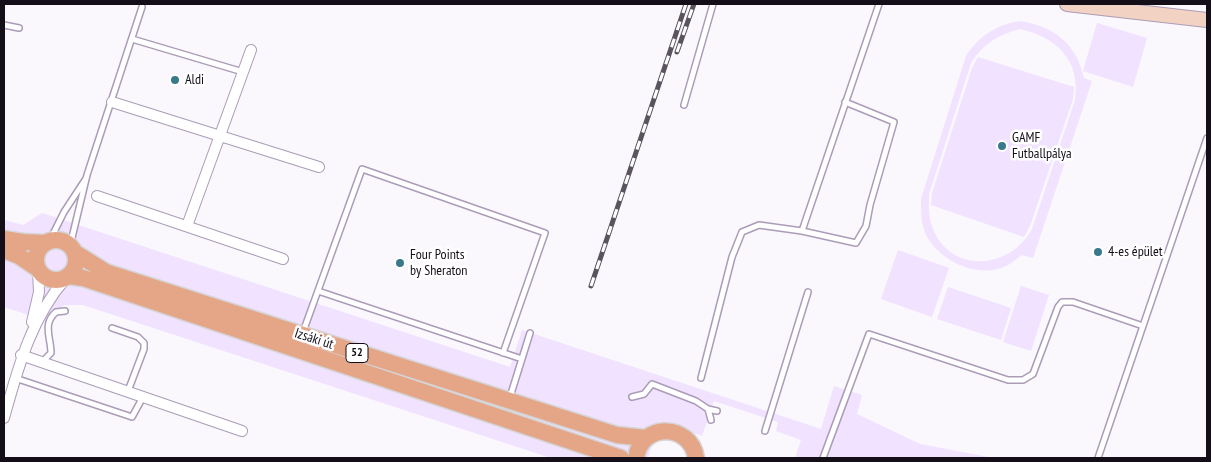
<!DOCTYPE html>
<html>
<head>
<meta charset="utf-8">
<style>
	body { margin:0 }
	#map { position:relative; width:1211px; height:462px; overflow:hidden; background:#faf7fd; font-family:"PT Sans Narrow",sans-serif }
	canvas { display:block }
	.frame { position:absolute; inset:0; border:5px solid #140e19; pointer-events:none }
</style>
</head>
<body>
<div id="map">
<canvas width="1211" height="462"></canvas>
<div class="frame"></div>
</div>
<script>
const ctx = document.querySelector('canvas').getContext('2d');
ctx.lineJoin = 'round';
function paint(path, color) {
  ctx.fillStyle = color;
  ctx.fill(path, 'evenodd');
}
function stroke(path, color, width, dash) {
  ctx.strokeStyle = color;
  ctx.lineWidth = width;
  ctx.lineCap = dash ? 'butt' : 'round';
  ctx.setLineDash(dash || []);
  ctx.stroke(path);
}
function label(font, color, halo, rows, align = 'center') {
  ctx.font = font + ' "PT Sans Narrow",sans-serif';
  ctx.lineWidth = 5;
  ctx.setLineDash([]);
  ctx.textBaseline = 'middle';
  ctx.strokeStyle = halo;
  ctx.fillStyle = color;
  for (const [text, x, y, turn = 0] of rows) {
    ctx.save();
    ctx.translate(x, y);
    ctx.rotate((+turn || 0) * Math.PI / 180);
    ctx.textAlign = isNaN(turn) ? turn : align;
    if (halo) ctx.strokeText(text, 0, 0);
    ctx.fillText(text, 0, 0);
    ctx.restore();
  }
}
paint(new Path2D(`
	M 1020,21 C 1055,27 1076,43 1084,78 L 1092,81 L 1033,258 L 1022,255 C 1017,258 1011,264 1006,266 C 978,279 942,262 927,237 C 921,225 921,212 921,199 L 966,56 C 979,36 996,25 1020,21 ZM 1020,29 C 1057,37 1081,61 1075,100 L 1032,229 C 1010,270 951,274 933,229 C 928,218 929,206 929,194 L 971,63 C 984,43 998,35 1020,29 Z
	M 1097,23 L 1147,38 L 1133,87 L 1083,71 Z
	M 978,57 L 1074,87 L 1073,99 L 1030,226 L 1024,237 L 931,205 L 932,193 L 972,68 Z
	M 42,213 L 510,367 L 522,330 L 821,429 L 834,386 L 862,395 L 857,414 L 920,444 L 994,458 L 795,458 L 801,440 L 776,431 L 778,422 L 714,401 L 702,436 L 659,421 L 648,458 L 551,458 L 83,305 L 64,305 L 47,321 L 4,307 L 4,220 L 23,225 Z
	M 898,250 L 949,268 L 932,317 L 881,299 Z
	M 1021,286 L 1049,295 L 1031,351 L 1003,342 Z
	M 948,287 L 1011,308 L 1001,340 L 937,319 Z`), '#f1e2ff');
const lane = new Path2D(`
	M 4,25 L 19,28
	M 132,39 L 243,72
	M 684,105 L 713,4
	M 802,231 L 879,4
	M 50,240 L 64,212 L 85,180
	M 70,246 L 87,175 L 142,7
	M 318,291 L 522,359
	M 112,328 L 138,337 L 144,343 L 144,349 L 128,391
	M 303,332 L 362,169 L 545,233 L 503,353
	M 42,362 L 51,353 C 51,338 42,324 56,312 L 65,311
	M 15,378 L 132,417 L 143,397
	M 701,378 L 732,257 L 742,232 L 759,225 L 802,231 L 856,243 L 866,226 L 870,205 L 894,122 L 845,102
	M 510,397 L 530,333
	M 632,397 L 644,394 L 652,384 L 696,401 L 708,409 L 711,420
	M 708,409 L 717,411
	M 765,431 L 808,292
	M 823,458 L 869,334 L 1008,380 L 1023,380 L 1033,374 L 1058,307 L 1062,302 L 1073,302 L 1143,326
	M 1098,458 L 1207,138`);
const street = new Path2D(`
	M 112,102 L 319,167
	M 97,196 L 283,259
	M 187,226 L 251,50
	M 32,322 L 39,292 L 38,271
	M 21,355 L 242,431
	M 4,418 C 18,368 31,318 66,278`);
const secondary = new Path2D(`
	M 1067,4 L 1207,20`);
const primary = new Path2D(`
	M 4,239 L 23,242 L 45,243
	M36 260a20 20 0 1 1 40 0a20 20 0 1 1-40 0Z
	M 4,250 L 19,256 L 37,268
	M 74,252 L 106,272 L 617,435 L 646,438
	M 69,276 L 83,278 L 621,458
	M 636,458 C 641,422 691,423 696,458`);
stroke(lane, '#ab9cb8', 8);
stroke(street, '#ab9cb8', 12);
stroke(secondary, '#ab9cb8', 16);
stroke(primary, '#d5d4d6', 19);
stroke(lane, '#fff', 5);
stroke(street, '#fff', 10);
stroke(secondary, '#f2d2c3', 14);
stroke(primary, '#e5a688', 16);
const rail = new Path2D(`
	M 677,52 L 694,4
	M 591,286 L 686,4`);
stroke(rail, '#5a545e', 5);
stroke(rail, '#fff', 3, [9]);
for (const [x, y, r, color] of [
	[175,80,5,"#387a8c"],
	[1002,146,5,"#387a8c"],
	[1098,252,5,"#387a8c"],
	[400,263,5,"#387a8c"]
]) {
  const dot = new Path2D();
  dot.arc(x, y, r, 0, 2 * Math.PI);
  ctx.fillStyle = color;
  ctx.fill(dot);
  stroke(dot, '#fff', 2);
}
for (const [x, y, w] of [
	[357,353,22]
]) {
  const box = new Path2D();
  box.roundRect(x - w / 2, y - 9.5, w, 19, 4);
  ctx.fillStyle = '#fff';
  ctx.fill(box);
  stroke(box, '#140e19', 1);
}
label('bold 12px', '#140e19', null, [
	["52",357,353]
]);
label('14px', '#140e19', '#fff', [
	["Aldi",185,80],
	["GAMF",1012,138],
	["Futballpálya",1012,154],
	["4-es épület",1108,252],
	["Four Points",410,255],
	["by Sheraton",410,271]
], 'left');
label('14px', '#140e19', '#fff', [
	["Izsáki út",314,339,18]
]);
</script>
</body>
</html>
